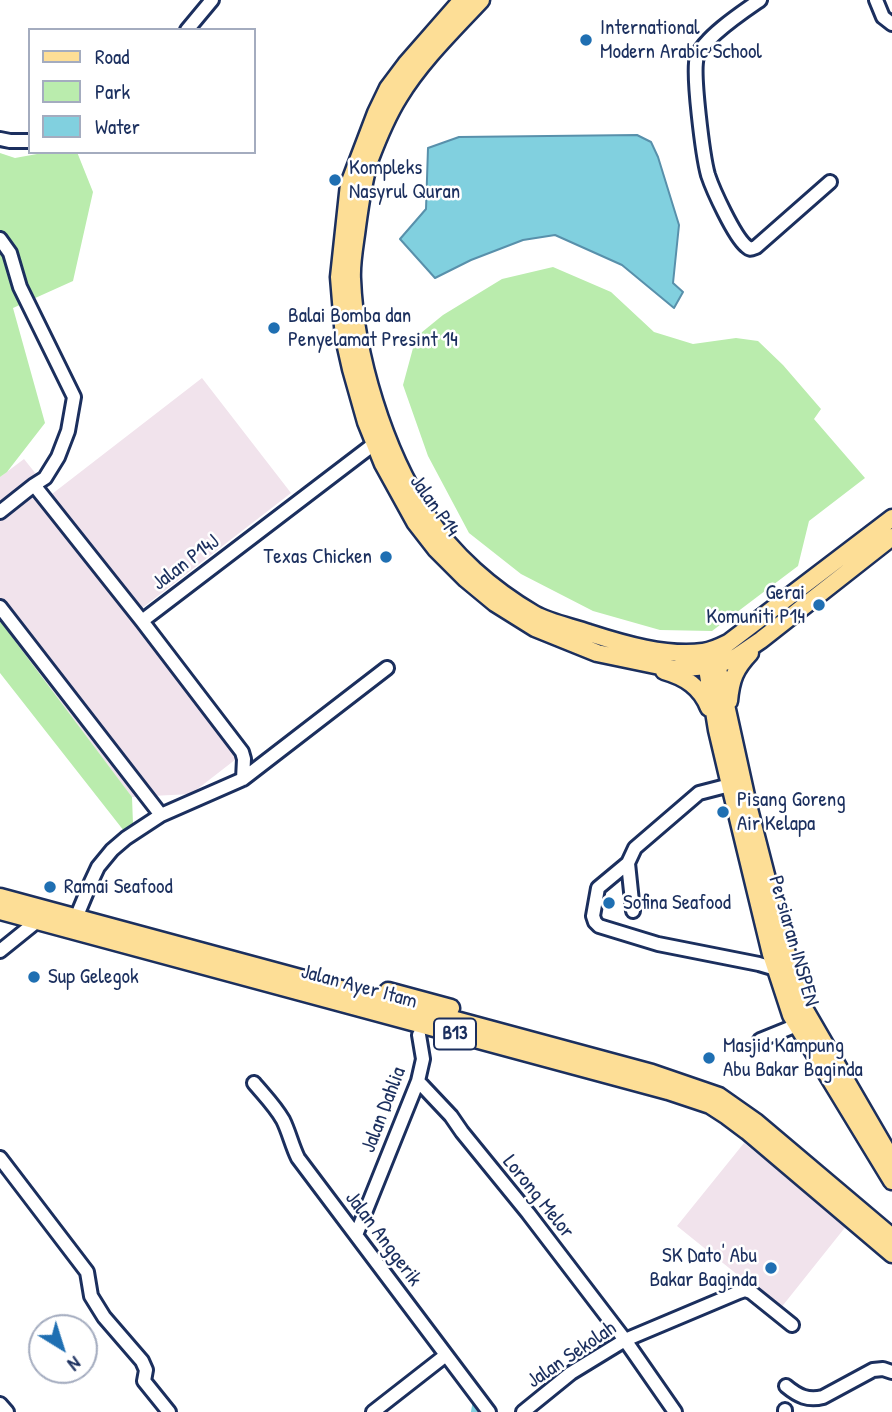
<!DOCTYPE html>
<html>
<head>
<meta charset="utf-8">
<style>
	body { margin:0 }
	#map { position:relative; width:892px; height:1412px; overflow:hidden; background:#fff; font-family:"Patrick Hand",sans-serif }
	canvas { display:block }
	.legend { position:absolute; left:28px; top:28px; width:228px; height:126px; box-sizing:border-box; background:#fff; border:2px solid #a4acbf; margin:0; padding:9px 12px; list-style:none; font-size:21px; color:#1b2f5e }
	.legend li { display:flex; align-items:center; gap:14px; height:35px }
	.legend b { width:35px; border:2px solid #a4acbf }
	.north { position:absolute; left:28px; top:1314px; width:70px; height:70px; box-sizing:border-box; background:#fff; border:2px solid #a4acbf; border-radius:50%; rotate:142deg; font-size:19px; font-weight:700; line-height:28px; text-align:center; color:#1b2f5e }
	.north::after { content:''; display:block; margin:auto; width:24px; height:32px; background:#1f6fb2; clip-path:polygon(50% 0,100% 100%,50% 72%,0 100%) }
</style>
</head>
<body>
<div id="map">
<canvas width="892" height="1412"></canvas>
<ul class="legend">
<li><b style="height:9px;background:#fdde96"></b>Road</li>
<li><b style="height:19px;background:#baecad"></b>Park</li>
<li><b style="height:19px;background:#81d0df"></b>Water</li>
</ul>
<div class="north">N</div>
</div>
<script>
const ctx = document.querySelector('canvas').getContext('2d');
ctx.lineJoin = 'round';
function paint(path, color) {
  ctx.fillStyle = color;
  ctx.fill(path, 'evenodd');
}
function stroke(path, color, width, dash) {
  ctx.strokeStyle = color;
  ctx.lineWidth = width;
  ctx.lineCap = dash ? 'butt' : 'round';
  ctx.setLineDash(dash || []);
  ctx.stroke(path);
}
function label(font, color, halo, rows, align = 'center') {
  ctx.font = font + ' "Patrick Hand",sans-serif';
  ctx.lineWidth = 5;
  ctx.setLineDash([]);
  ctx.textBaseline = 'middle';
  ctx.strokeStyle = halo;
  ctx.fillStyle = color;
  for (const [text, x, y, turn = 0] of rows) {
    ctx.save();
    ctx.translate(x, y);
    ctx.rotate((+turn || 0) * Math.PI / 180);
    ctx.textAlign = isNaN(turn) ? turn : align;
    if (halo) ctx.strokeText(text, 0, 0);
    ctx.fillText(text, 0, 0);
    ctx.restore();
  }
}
paint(new Path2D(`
	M 202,378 L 291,493 L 141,609 L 249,749 L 191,794 L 132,797 L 0,621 L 0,477 L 24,459 L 52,494 Z
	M 744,1143 L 847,1225 L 780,1309 L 677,1226 Z`), '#f1e3ec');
paint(new Path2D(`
	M 48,152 L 77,152 L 93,192 L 73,281 L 13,308 L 45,423 L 7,472 L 0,477 L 0,153 L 15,158 Z
	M 553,267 L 611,292 L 654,332 L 693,344 L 736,338 L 758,341 L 783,365 L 821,409 L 814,419 L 865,478 L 809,521 L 798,566 L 712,631 L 660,630 L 593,611 L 521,574 L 469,533 L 428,456 L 403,385 L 416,337 L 443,315 L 502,279 Z
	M 0,621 L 132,797 L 133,824 L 124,831 L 0,673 Z`), '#baecad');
const water = new Path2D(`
	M 637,135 L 651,142 L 658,157 L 679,225 L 673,283 L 683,292 L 674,308 L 622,265 L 555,235 L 523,240 L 471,260 L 435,278 L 400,239 L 426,209 L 428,148 L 459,137 Z`);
paint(water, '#81d0df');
stroke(water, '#5890ab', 2);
stroke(new Path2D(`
	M 476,1412 L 477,1406`), '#81d0df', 10);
const minor = new Path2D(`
	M 760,0 C 744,11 703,38 697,57 C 692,72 703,157 708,175 C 713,190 734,236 746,246 C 750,250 751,249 756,247 L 830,182
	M 876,0 L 883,17 L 892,24
	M 187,30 L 212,0
	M 0,139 L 10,141 L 30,141
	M 0,239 L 10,253 L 20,287 L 74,397 L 68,431 L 58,457 L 45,478 L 34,485
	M 0,512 L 34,485 L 142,621 L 242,752 L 244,759 L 243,779
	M 0,607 L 161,815
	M 142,621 L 374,444 L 383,440
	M 628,863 L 598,888 L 593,916 L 595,922 L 599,926 L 658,944 L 759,964 L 776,969
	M 633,911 L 628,863 L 635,848 L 699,793 L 730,785
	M 76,918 L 91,882 L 98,867 L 112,850 L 126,838 L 161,815 L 243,779 L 387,668
	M 0,951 L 36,922
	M 760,1040 L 797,1025
	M 418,1081 L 451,1116 L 462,1132 L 528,1213 L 625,1340 L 675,1412
	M 254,1083 C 264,1095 275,1106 283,1120 C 289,1132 292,1146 298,1158 L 489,1412
	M 0,1158 L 87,1272 L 91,1296 L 104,1317 L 142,1361 L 146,1370 L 144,1381 L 169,1412
	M 356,1235 L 418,1081 L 423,1059 L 419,1035
	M 786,1386 C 798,1396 808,1401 823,1397 L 873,1370 L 883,1369 L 892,1372
	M 0,1404 L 7,1412
	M 785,1410 L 785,1412
	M 373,1412 L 446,1355
	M 523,1412 L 571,1373 L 625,1340 L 739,1292 L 745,1290 L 751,1292 L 792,1325`);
const major = new Path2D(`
	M 462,0 L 406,64 L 388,88 L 376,113 L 349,184 L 339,277 L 344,338 L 351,369 L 366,422 L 383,464 L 415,522 L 436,549 L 466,579 L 495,603 L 535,628 L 597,653 L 674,669 L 718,665 L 736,657 L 761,640 L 892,537
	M 481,0 C 452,31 421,61 399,97 C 387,116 378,138 370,159 C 363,181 360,204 357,227 C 355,244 351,262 352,279 C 355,356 384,450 426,514 C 452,555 493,590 534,614 C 550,623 572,627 589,633 C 623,644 667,657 703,652 C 712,651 720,647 728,643 L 892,518
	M 715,655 L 748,805 L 783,941 L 805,1010 L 892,1160
	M 705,656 L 717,730 L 730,785 L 771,954 L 791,1015 L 892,1181
	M 664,671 C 685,677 701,687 709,708
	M 729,701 C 731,679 735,669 750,653
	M 0,897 L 652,1073 L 719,1096 L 756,1122 L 892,1237
	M 0,911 L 668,1091 L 710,1105 L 727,1116 L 747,1131 L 892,1254
	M 388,991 L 451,1008`);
stroke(minor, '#1b2f5e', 18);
stroke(major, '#1b2f5e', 21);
stroke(minor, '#fff', 12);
stroke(major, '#fdde96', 16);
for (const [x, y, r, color] of [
	[586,40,7,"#1f6fb2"],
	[335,180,7,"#1f6fb2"],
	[274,328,7,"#1f6fb2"],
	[386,557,7,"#1f6fb2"],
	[819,605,7,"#1f6fb2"],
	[723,812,7,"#1f6fb2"],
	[50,887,7,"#1f6fb2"],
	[609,903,7,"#1f6fb2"],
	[34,977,7,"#1f6fb2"],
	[709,1058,7,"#1f6fb2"],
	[771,1268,7,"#1f6fb2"]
]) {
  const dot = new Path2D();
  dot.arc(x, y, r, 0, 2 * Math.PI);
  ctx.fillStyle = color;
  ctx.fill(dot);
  stroke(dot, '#fff', 2.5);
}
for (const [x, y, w] of [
	[455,1034,42]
]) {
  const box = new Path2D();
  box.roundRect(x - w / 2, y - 15.5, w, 31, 5);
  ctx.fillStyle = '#fff';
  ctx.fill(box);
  stroke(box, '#1b2f5e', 2);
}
label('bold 19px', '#1b2f5e', null, [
	["B13",455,1034]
]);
label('21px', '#1b2f5e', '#fff', [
	["International",600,28],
	["Modern Arabic School",600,52],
	["Kompleks",349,168],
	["Nasyrul Quran",349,192],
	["Balai Bomba dan",288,316],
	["Penyelamat Presint 14",288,340],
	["Texas Chicken",372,557,"right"],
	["Gerai",805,593,"right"],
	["Komuniti P14",805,617,"right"],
	["Pisang Goreng",737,800],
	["Air Kelapa",737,824],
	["Ramai Seafood",64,887],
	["Sofina Seafood",623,903],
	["Sup Gelegok",48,977],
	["Masjid Kampung",723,1046],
	["Abu Bakar Baginda",723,1070],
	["SK Dato' Abu",757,1256,"right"],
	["Bakar Baginda",757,1280,"right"]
], 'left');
label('21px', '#1b2f5e', '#fff', [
	["Jalan P14",434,506,55],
	["Jalan P14J",186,563,-37],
	["Persiaran INSPEN",793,941,74],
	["Jalan Ayer Itam",359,987,15],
	["Jalan Dahlia",384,1110,-69],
	["Lorong Melor",538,1197,51],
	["Jalan Anggerik",383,1239,53],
	["Jalan Sekolah",572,1355,-34]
]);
</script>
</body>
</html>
